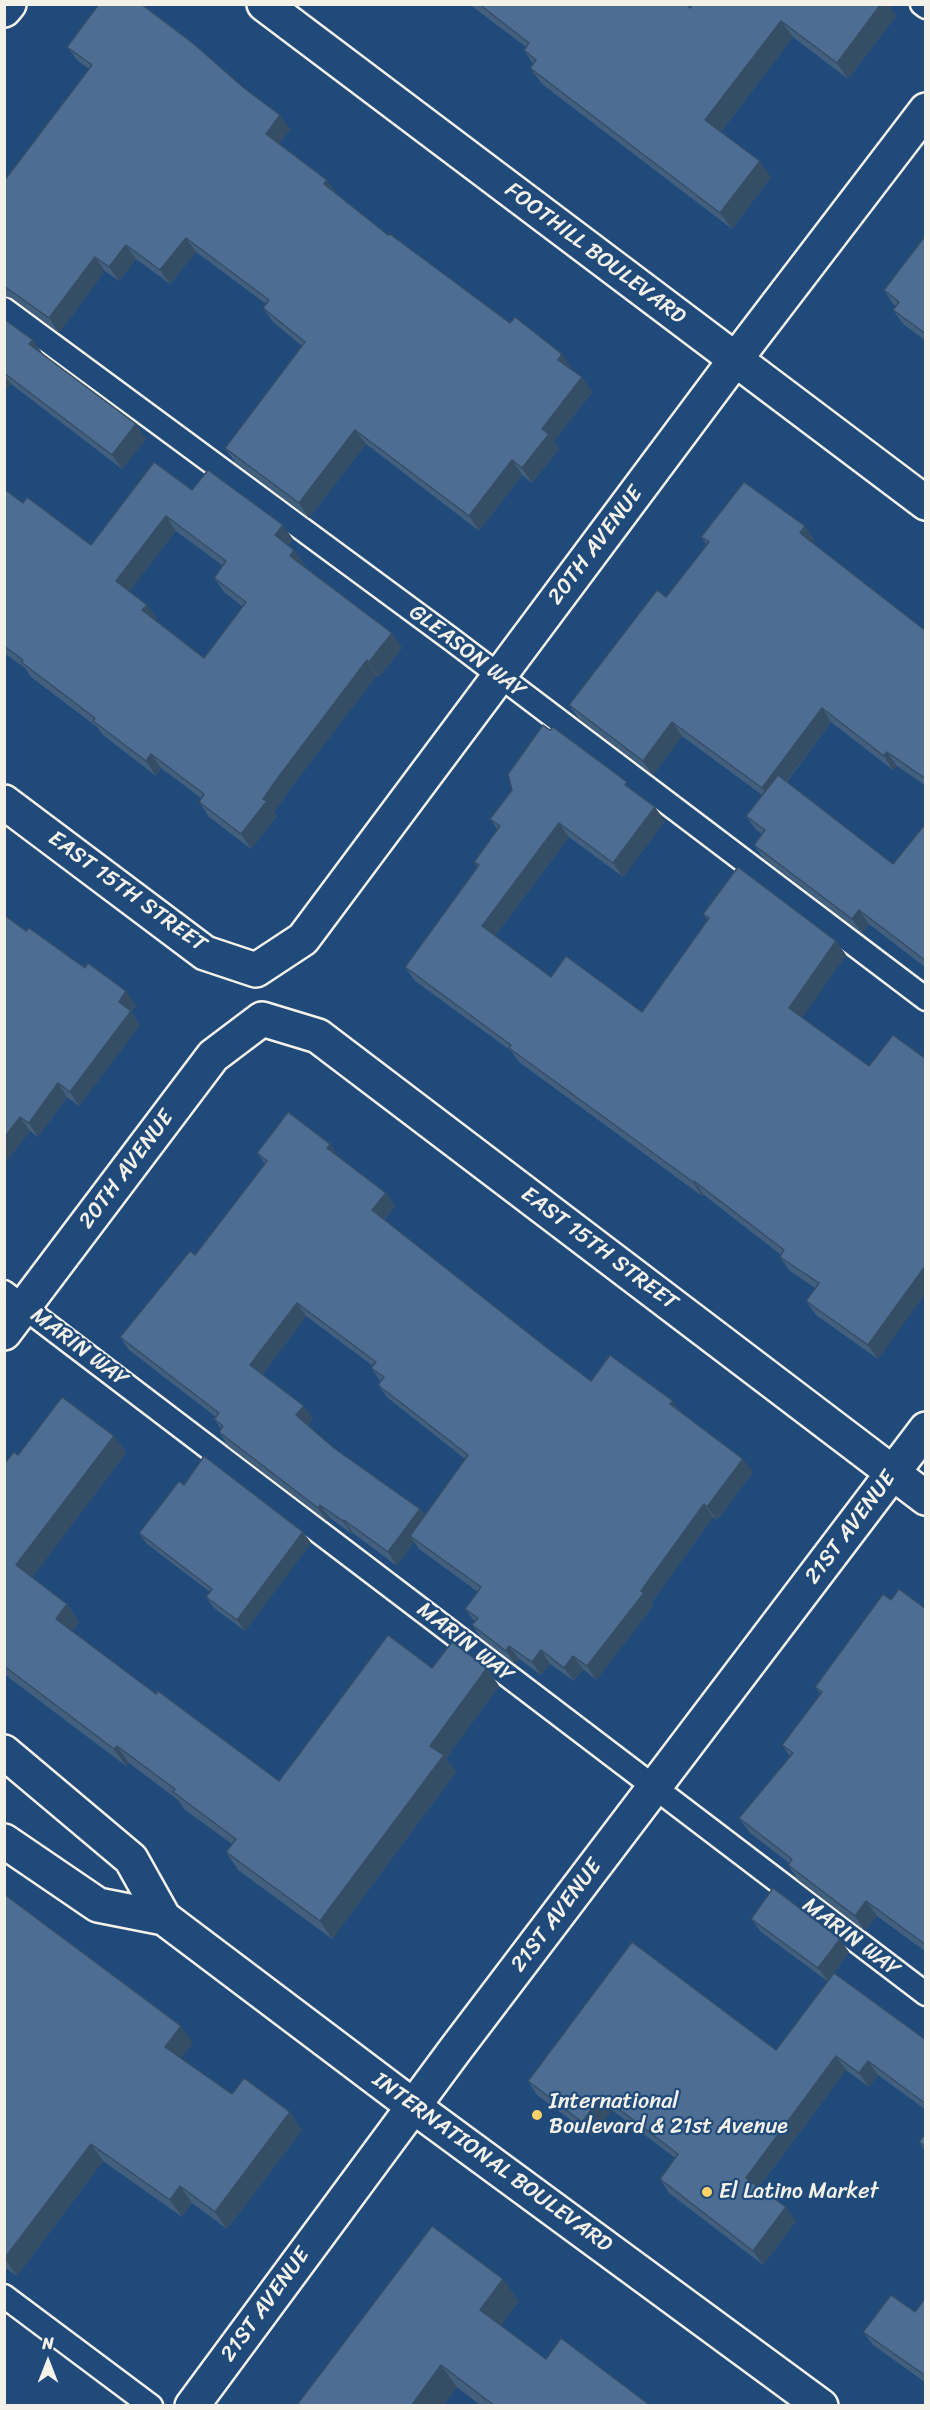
<!DOCTYPE html>
<html>
<head>
<meta charset="utf-8">
<style>
	body { margin:0 }
	#map { position:relative; width:930px; height:2410px; overflow:hidden; background:#1f4a7a; font-family:Sriracha,sans-serif }
	canvas { display:block }
	.frame { position:absolute; inset:0; border:6px solid #f4f1e8; pointer-events:none }
	.north { position:absolute; left:18px; top:2332px; width:60px; height:60px; -webkit-text-stroke:4px #1f4a7a; paint-order:stroke; rotate:0deg; font-size:16px; font-weight:700; line-height:24px; text-align:center; color:#f4f1e8 }
	.north::after { content:''; display:block; margin:auto; width:21px; height:27px; background:#f4f1e8; clip-path:polygon(50% 0,100% 100%,50% 72%,0 100%) }
</style>
</head>
<body>
<div id="map">
<canvas width="930" height="2410"></canvas>
<div class="frame"></div>
<div class="north">N</div>
</div>
<script>
const ctx = document.querySelector('canvas').getContext('2d');
ctx.lineJoin = 'round';
function stroke(path, color, width, dash) {
  ctx.strokeStyle = color;
  ctx.lineWidth = width;
  ctx.lineCap = dash ? 'butt' : 'round';
  ctx.setLineDash(dash || []);
  ctx.stroke(path);
}
function paint(path, color) {
  ctx.fillStyle = color;
  ctx.fill(path, 'evenodd');
}
function label(font, color, halo, rows, align = 'center') {
  ctx.font = font + ' Sriracha,sans-serif';
  ctx.lineWidth = 4.5;
  ctx.setLineDash([]);
  ctx.textBaseline = 'middle';
  ctx.strokeStyle = halo;
  ctx.fillStyle = color;
  for (const [text, x, y, turn = 0] of rows) {
    ctx.save();
    ctx.translate(x, y);
    ctx.rotate((+turn || 0) * Math.PI / 180);
    ctx.textAlign = isNaN(turn) ? turn : align;
    if (halo) ctx.strokeText(text, 0, 0);
    ctx.fillText(text, 0, 0);
    ctx.restore();
  }
}
const lane = new Path2D(`
	M 922,4 L 926,7
	M 4,309 L 451,639 L 926,999
	M 4,1292 L 926,1994
	M 4,2296 L 151,2406`);
const street = new Path2D(`
	M 4,10 L 9,4
	M 4,802 L 205,953 L 256,970 L 303,939 L 735,360 L 926,110
	M 4,1333 L 213,1056 L 262,1019 L 318,1036 L 926,1498
	M 192,2406 L 455,2050 L 926,1429`);
const secondary = new Path2D(`
	M 264,4 L 926,503`);
const primary = new Path2D(`
	M 4,1752 L 131,1859 L 164,1918 L 413,2106 L 821,2406
	M 4,1841 L 98,1905 L 164,1918`);
stroke(lane, '#f4f1e8', 27);
stroke(street, '#f4f1e8', 38);
stroke(secondary, '#f4f1e8', 38);
stroke(primary, '#f4f1e8', 38);
stroke(lane, '#1f4a7a', 22);
stroke(street, '#1f4a7a', 33);
stroke(secondary, '#1f4a7a', 33);
stroke(primary, '#1f4a7a', 33);
paint(new Path2D(`
	M 469,4 L 686,4 L 690,8 L 693,4 L 893,4 L 890,8 L 896,16 L 848,79 L 793,37 L 721,132 L 771,177 L 732,229 L 542,84 L 530,68 L 533,64 L 524,50 L 526,47 Z
	M 67,47 L 290,129 L 279,144 L 337,194 L 388,235 L 572,368 L 571,370 L 592,392 L 554,441 L 559,449 L 532,483 L 522,475 L 479,531 L 366,444 L 309,518 L 235,462 L 225,448 L 302,346 L 273,322 L 263,308 L 266,304 L 196,252 L 170,284 L 136,259 L 119,281 L 105,271 L 59,333 L 12,298 L 4,296 L 4,181 L 89,69 L 78,61 Z
	M 926,235 L 926,341 L 903,324 L 893,310 L 896,306 L 893,304 L 884,290 Z
	M 4,319 L 43,354 L 146,439 L 122,469 L 11,384 L 4,392 Z
	M 4,489 L 23,503 L 91,545 L 192,490 L 293,539 L 288,545 L 294,550 L 304,564 L 303,566 L 392,633 L 402,648 L 379,677 L 377,675 L 290,789 L 274,812 L 277,816 L 251,849 L 209,817 L 199,802 L 201,798 L 161,768 L 156,776 L 103,735 L 97,727 L 31,677 L 25,668 L 4,653 ZM 176,531 L 223,566 L 214,578 L 224,592 L 243,607 L 204,658 L 155,620 L 157,619 L 147,605 L 129,591 Z
	M 701,537 L 815,540 L 813,543 L 926,631 L 926,786 L 897,766 L 893,770 L 831,722 L 787,782 L 893,864 L 926,823 L 926,968 L 869,924 L 862,933 L 764,859 L 754,845 L 762,834 L 756,830 L 746,816 L 762,795 L 682,736 L 653,775 L 579,719 L 569,705 L 666,597 L 707,545 Z
	M 632,791 L 665,821 L 623,877 L 569,837 L 495,936 L 551,977 L 642,1012 L 708,921 L 703,914 L 836,941 L 846,955 L 802,1017 L 878,1359 L 816,1315 L 806,1301 L 815,1288 L 790,1271 L 780,1257 L 781,1255 L 704,1195 L 702,1196 L 519,1062 L 511,1051 L 415,981 L 405,967 L 478,867 L 474,862 L 498,830 L 490,819 Z
	M 26,931 L 136,1005 L 131,1012 L 140,1025 L 79,1106 L 67,1097 L 38,1137 L 30,1131 L 4,1164 Z
	M 330,1144 L 339,1157 L 386,1193 L 395,1206 L 384,1220 L 546,1347 L 591,1381 L 681,1412 L 753,1472 L 717,1520 L 713,1517 L 651,1603 L 653,1606 L 596,1680 L 583,1669 L 574,1681 L 550,1664 L 541,1675 L 519,1659 L 515,1664 L 481,1638 L 472,1625 L 475,1622 L 465,1609 L 478,1592 L 419,1549 L 414,1542 L 397,1566 L 353,1533 L 352,1534 L 330,1518 L 327,1521 L 228,1446 L 219,1432 L 221,1429 L 214,1419 L 216,1417 L 129,1350 L 120,1337 L 195,1255 L 265,1164 L 257,1153 ZM 306,1316 L 373,1366 L 371,1368 L 381,1382 L 378,1385 L 388,1398 L 465,1459 L 425,1515 L 420,1509 L 334,1448 L 308,1426 L 313,1419 L 304,1406 L 263,1374 Z
	M 114,1436 L 126,1453 L 32,1577 L 67,1604 L 79,1622 L 72,1631 L 156,1694 L 279,1781 L 432,1668 L 487,1668 L 499,1686 L 446,1758 L 456,1772 L 332,1939 L 238,1870 L 226,1852 L 232,1844 L 185,1810 L 178,1800 L 129,1763 L 126,1766 L 4,1674 L 4,1464 L 18,1455 Z
	M 184,1485 L 303,1532 L 311,1543 L 245,1631 L 214,1608 L 206,1597 L 210,1592 L 147,1544 L 139,1533 Z
	M 891,1600 L 926,1609 L 926,1952 L 877,1916 L 865,1931 L 798,1880 L 788,1865 L 789,1863 L 750,1833 L 739,1818 L 790,1756 L 782,1745 L 820,1694 L 815,1687 Z
	M 4,1894 L 193,2043 L 181,2058 L 232,2094 L 302,2130 L 227,2229 L 192,2203 L 182,2217 L 103,2161 L 17,2276 L 4,2267 Z
	M 751,1919 L 849,1952 L 834,1973 L 926,2040 L 926,2110 L 878,2075 L 869,2087 L 846,2070 L 759,2187 L 796,2221 L 763,2265 L 669,2193 L 660,2179 L 675,2158 L 612,2110 L 592,2136 L 537,2095 L 528,2081 L 776,2050 L 827,1981 L 761,1932 Z
	M 926,2133 L 926,2152 L 919,2142 Z
	M 926,2297 L 926,2383 L 873,2345 L 863,2332 L 915,2312 Z
	M 519,2301 L 501,2325 L 546,2359 L 651,2406 L 481,2406 L 457,2387 L 443,2406 L 296,2406 Z`), '#425f7e');
paint(new Path2D(`
	M 881,4 L 893,4 L 890,8 L 896,16 L 848,79 L 837,63 Z
	M 781,21 L 793,37 L 717,137 L 705,120 Z
	M 280,115 L 290,129 L 276,148 L 266,134 Z
	M 760,161 L 771,177 L 732,229 L 720,213 Z
	M 327,180 L 337,194 L 334,198 L 324,184 Z
	M 186,238 L 196,252 L 170,284 L 160,270 Z
	M 126,245 L 136,259 L 119,281 L 109,267 Z
	M 95,257 L 105,271 L 59,333 L 49,318 Z
	M 33,340 L 43,354 L 29,344 Z
	M 562,354 L 572,368 L 568,374 L 558,360 Z
	M 4,375 L 11,384 L 4,392 Z
	M 582,377 L 592,392 L 554,441 L 559,449 L 532,483 L 522,468 L 542,429 Z
	M 136,424 L 146,439 L 122,469 L 112,455 Z
	M 355,430 L 366,444 L 309,518 L 299,503 Z
	M 512,460 L 522,475 L 479,531 L 469,516 Z
	M 166,516 L 176,531 L 126,596 L 116,581 Z
	M 283,525 L 293,539 L 285,550 L 275,535 Z
	M 805,526 L 815,540 L 810,547 L 800,533 Z
	M 294,550 L 304,564 L 300,570 L 290,556 Z
	M 147,605 L 157,619 L 152,625 L 142,610 Z
	M 392,633 L 402,648 L 379,677 L 369,662 Z
	M 367,660 L 377,675 L 290,789 L 274,812 L 277,816 L 251,849 L 241,834 L 263,799 L 280,775 Z
	M 822,708 L 831,722 L 771,802 L 762,788 Z
	M 672,722 L 682,736 L 653,775 L 643,761 Z
	M 887,752 L 897,766 L 893,770 L 884,756 Z
	M 151,754 L 161,768 L 156,776 L 146,761 Z
	M 655,807 L 665,821 L 623,877 L 613,863 Z
	M 559,823 L 569,837 L 492,940 L 482,926 Z
	M 859,910 L 869,924 L 862,933 L 852,919 Z
	M 836,941 L 846,955 L 799,1022 L 789,1008 Z
	M 126,991 L 136,1005 L 131,1012 L 140,1025 L 79,1106 L 70,1092 L 119,1002 Z
	M 58,1083 L 67,1097 L 38,1137 L 29,1123 Z
	M 20,1117 L 30,1131 L 4,1164 L 4,1138 Z
	M 330,1144 L 339,1157 L 327,1148 Z
	M 694,1181 L 704,1195 L 702,1196 L 693,1182 Z
	M 386,1193 L 395,1206 L 381,1223 L 372,1210 Z
	M 926,1265 L 926,1293 L 878,1359 L 868,1345 Z
	M 297,1303 L 306,1316 L 260,1378 L 250,1365 Z
	M 673,1401 L 682,1414 L 670,1404 Z
	M 304,1406 L 313,1419 L 305,1429 L 296,1415 Z
	M 114,1436 L 126,1453 L 29,1582 L 16,1565 Z
	M 743,1459 L 753,1472 L 717,1520 L 707,1507 Z
	M 704,1504 L 713,1517 L 651,1603 L 653,1606 L 596,1680 L 587,1666 Z
	M 320,1505 L 330,1518 L 327,1521 L 318,1508 Z
	M 420,1509 L 429,1522 L 410,1536 L 414,1542 L 397,1566 L 388,1552 Z
	M 344,1520 L 353,1533 L 352,1534 L 343,1521 Z
	M 303,1532 L 311,1543 L 245,1631 L 237,1620 Z
	M 67,1604 L 79,1622 L 68,1636 L 56,1619 Z
	M 509,1646 L 519,1659 L 515,1664 L 506,1651 Z
	M 541,1650 L 550,1664 L 541,1675 L 532,1662 Z
	M 573,1656 L 583,1669 L 574,1681 L 564,1668 Z
	M 487,1668 L 499,1686 L 446,1758 L 456,1772 L 332,1939 L 320,1921 L 430,1746 Z
	M 117,1746 L 129,1763 L 126,1766 L 114,1749 Z
	M 866,1901 L 877,1916 L 865,1931 L 855,1916 Z
	M 840,1939 L 849,1952 L 828,1981 L 818,1968 Z
	M 181,2026 L 193,2043 L 177,2064 L 165,2047 Z
	M 836,2056 L 846,2070 L 755,2192 L 746,2178 Z
	M 868,2061 L 878,2075 L 869,2087 L 859,2073 Z
	M 602,2096 L 612,2110 L 592,2136 L 582,2122 Z
	M 290,2112 L 302,2130 L 227,2229 L 215,2212 Z
	M 91,2144 L 103,2161 L 17,2276 L 5,2259 Z
	M 180,2186 L 192,2203 L 182,2217 L 170,2200 Z
	M 786,2207 L 796,2221 L 763,2265 L 753,2251 Z
	M 503,2279 L 519,2301 L 496,2332 L 480,2310 Z
	M 441,2365 L 457,2387 L 443,2406 L 411,2406 Z`), '#364d66');
const building = new Path2D(`
	M 99,4 L 141,4 L 194,44 L 244,88 L 280,115 L 266,134 L 327,180 L 324,184 L 388,235 L 390,234 L 510,323 L 515,317 L 562,354 L 558,360 L 582,377 L 542,429 L 549,434 L 522,468 L 512,460 L 469,516 L 355,430 L 299,503 L 225,448 L 305,342 L 263,308 L 269,300 L 186,238 L 160,270 L 126,245 L 109,267 L 95,257 L 49,318 L 4,286 L 4,181 L 92,65 L 67,47 Z
	M 479,4 L 686,4 L 690,8 L 693,4 L 881,4 L 837,63 L 781,21 L 705,120 L 760,161 L 720,213 L 530,68 L 536,60 L 524,50 L 529,43 Z
	M 926,235 L 926,334 L 893,310 L 899,302 L 884,290 Z
	M 4,319 L 33,340 L 29,344 L 136,424 L 112,455 L 4,373 Z
	M 154,462 L 192,490 L 208,470 L 283,525 L 275,535 L 294,550 L 290,556 L 392,633 L 369,662 L 367,660 L 280,775 L 263,799 L 267,801 L 241,834 L 199,802 L 204,794 L 151,754 L 146,761 L 93,721 L 95,718 L 21,662 L 23,660 L 4,646 L 4,489 L 23,503 L 27,497 L 91,545 ZM 166,516 L 226,561 L 214,578 L 246,602 L 204,658 L 142,610 L 147,605 L 116,581 Z
	M 744,482 L 805,526 L 800,533 L 926,631 L 926,779 L 887,752 L 884,756 L 822,708 L 762,788 L 672,722 L 643,761 L 569,705 L 657,590 L 666,597 L 709,542 L 701,537 Z
	M 543,725 L 550,730 L 553,727 L 627,782 L 625,785 L 655,807 L 613,863 L 559,823 L 482,926 L 551,977 L 566,956 L 642,1012 L 709,918 L 703,914 L 738,867 L 836,941 L 789,1008 L 869,1066 L 893,1035 L 926,1059 L 926,1265 L 868,1345 L 806,1301 L 819,1283 L 780,1257 L 784,1250 L 694,1181 L 693,1182 L 509,1048 L 511,1045 L 405,967 L 479,865 L 474,862 L 500,826 L 490,819 L 512,790 L 508,774 Z
	M 778,775 L 893,864 L 926,823 L 926,961 L 859,910 L 852,919 L 754,845 L 765,830 L 746,816 Z
	M 4,915 L 26,931 L 29,928 L 85,968 L 88,963 L 126,991 L 119,1002 L 131,1011 L 70,1092 L 58,1083 L 29,1123 L 20,1117 L 4,1138 Z
	M 288,1112 L 330,1144 L 327,1148 L 386,1193 L 372,1210 L 546,1347 L 591,1381 L 610,1355 L 673,1401 L 670,1404 L 743,1459 L 707,1507 L 704,1504 L 641,1591 L 644,1593 L 587,1666 L 573,1656 L 564,1668 L 541,1650 L 532,1662 L 509,1646 L 506,1651 L 472,1625 L 478,1618 L 465,1609 L 481,1587 L 410,1536 L 468,1455 L 378,1385 L 384,1377 L 371,1368 L 376,1362 L 297,1303 L 250,1365 L 304,1406 L 296,1415 L 334,1448 L 420,1509 L 388,1552 L 344,1520 L 343,1521 L 320,1505 L 318,1508 L 219,1432 L 223,1426 L 214,1419 L 219,1413 L 120,1337 L 190,1251 L 195,1255 L 267,1161 L 257,1153 Z
	M 62,1397 L 114,1436 L 16,1565 L 67,1604 L 56,1619 L 156,1694 L 158,1691 L 279,1781 L 388,1635 L 432,1668 L 452,1642 L 487,1668 L 430,1746 L 444,1755 L 320,1921 L 226,1852 L 236,1839 L 173,1792 L 175,1789 L 117,1746 L 114,1749 L 4,1666 L 4,1464 L 14,1452 L 18,1455 Z
	M 204,1456 L 303,1532 L 237,1620 L 206,1597 L 212,1589 L 139,1533 L 179,1481 L 184,1485 Z
	M 899,1589 L 926,1609 L 926,1945 L 866,1901 L 855,1916 L 788,1865 L 792,1859 L 739,1818 L 793,1753 L 782,1745 L 822,1692 L 815,1687 L 883,1594 L 891,1600 Z
	M 773,1888 L 840,1939 L 818,1968 L 751,1919 Z
	M 4,1894 L 181,2026 L 165,2047 L 232,2094 L 244,2078 L 290,2112 L 215,2212 L 180,2186 L 170,2200 L 91,2144 L 4,2259 Z
	M 632,1942 L 776,2050 L 834,1973 L 926,2040 L 926,2104 L 868,2061 L 859,2073 L 836,2056 L 746,2178 L 786,2207 L 753,2251 L 660,2179 L 678,2154 L 602,2096 L 582,2122 L 528,2081 Z
	M 926,2133 L 926,2147 L 919,2142 Z
	M 432,2226 L 503,2279 L 480,2310 L 546,2359 L 561,2338 L 651,2406 L 495,2406 L 441,2365 L 411,2406 L 296,2406 Z
	M 891,2295 L 915,2312 L 926,2297 L 926,2376 L 863,2332 Z`);
paint(building, '#4d6e92');
stroke(building, '#364d66', 1.5);
for (const [x, y, r, color] of [
	[537,2115,6,"#ffd166"],
	[707,2192,6,"#ffd166"]
]) {
  const dot = new Path2D();
  dot.arc(x, y, r, 0, 2 * Math.PI);
  ctx.fillStyle = color;
  ctx.fill(dot);
  stroke(dot, '#1f4a7a', 2);
}
label('22px', '#f4f1e8', '#1f4a7a', [
	["FOOTHILL BOULEVARD",595,254,37],
	["20TH AVENUE",596,546,-53],
	["GLEASON WAY",467,652,37],
	["EAST 15TH STREET",127,892,36],
	["20TH AVENUE",127,1170,-53],
	["EAST 15TH STREET",599,1249,37],
	["MARIN WAY",79,1348,37],
	["21ST AVENUE",851,1528,-53],
	["MARIN WAY",465,1643,38],
	["21ST AVENUE",557,1916,-53],
	["MARIN WAY",851,1938,37],
	["INTERNATIONAL BOULEVARD",492,2163,36],
	["21ST AVENUE",266,2305,-54]
]);
label('22px', '#f4f1e8', '#1f4a7a', [
	["International",549,2102],
	["Boulevard & 21st Avenue",549,2127],
	["El Latino Market",719,2192]
], 'left');
</script>
</body>
</html>
